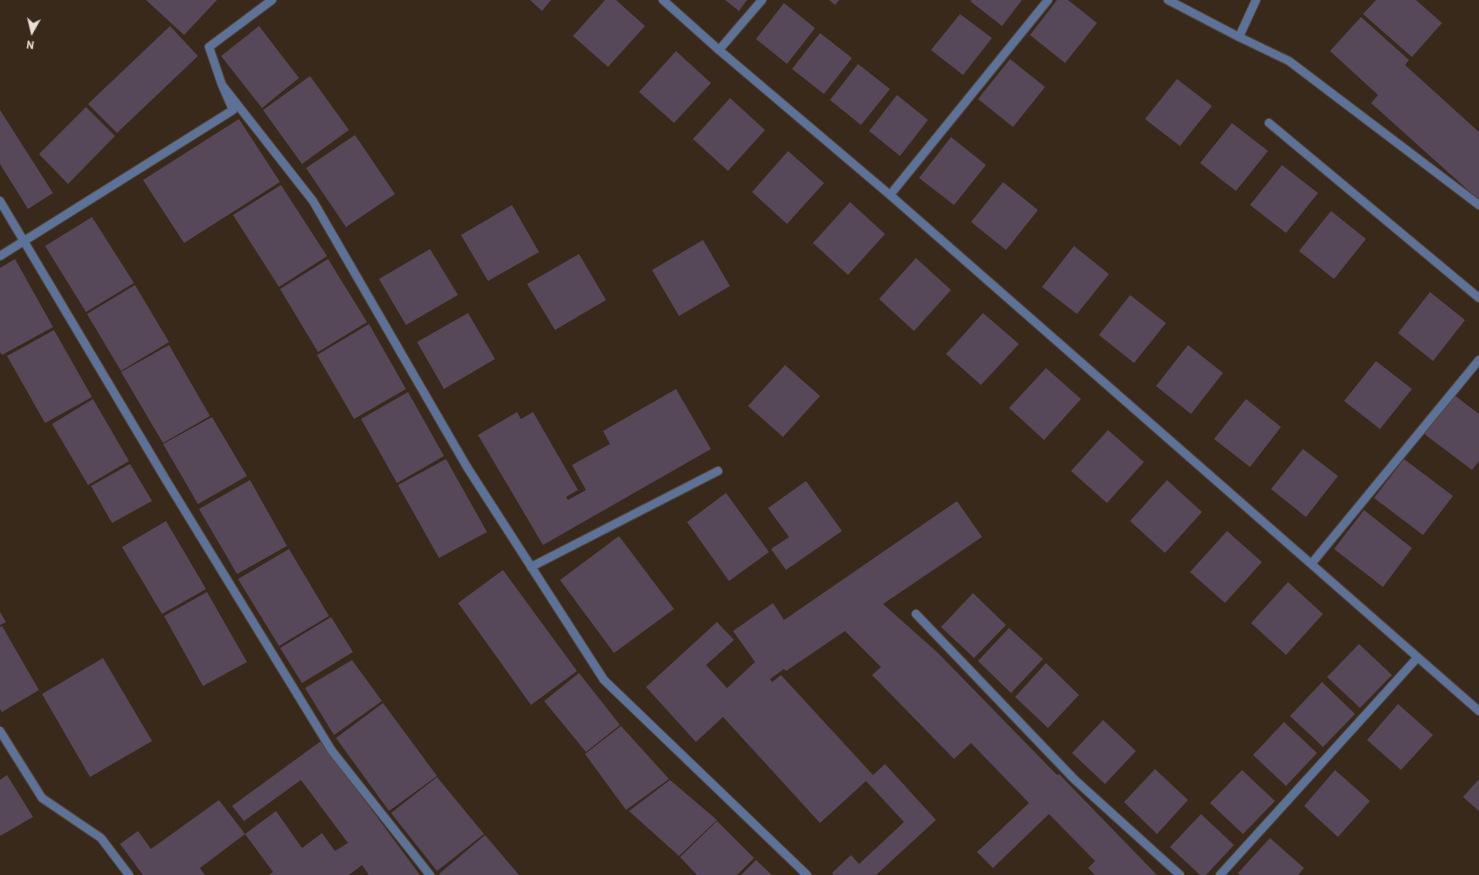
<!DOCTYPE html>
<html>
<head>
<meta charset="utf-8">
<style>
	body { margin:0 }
	#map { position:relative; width:1479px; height:875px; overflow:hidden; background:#39291a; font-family:Overpass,sans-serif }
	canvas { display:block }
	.north { position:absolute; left:12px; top:12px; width:40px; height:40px; -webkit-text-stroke:3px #39291a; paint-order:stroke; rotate:188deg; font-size:11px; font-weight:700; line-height:16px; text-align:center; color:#eadfd6 }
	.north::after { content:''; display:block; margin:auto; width:14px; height:18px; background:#eadfd6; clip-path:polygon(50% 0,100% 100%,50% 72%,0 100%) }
</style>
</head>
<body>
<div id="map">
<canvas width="1479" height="875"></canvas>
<div class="north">N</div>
</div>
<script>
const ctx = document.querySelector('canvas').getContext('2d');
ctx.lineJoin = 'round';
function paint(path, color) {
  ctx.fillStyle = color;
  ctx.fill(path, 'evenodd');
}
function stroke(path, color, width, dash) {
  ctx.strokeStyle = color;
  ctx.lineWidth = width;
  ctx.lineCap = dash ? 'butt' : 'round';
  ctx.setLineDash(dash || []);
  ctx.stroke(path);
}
paint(new Path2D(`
	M 146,0 L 217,0 L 184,35 Z
	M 530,0 L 551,0 L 542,11 Z
	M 605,0 L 616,0 L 645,26 L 608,67 L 573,36 Z
	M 725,0 L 747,0 L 739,11 Z
	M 829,0 L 839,0 L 835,5 Z
	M 972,0 L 1022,0 L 1002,26 L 970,1 Z
	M 1057,0 L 1068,0 L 1097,23 L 1065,63 L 1030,35 Z
	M 1376,0 L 1416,0 L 1442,23 L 1412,57 L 1363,14 Z
	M 784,3 L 815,28 L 787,64 L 756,39 Z
	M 960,14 L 992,38 L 963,75 L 931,50 Z
	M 1361,17 L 1409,60 L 1405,65 L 1479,132 L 1479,200 L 1371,103 L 1378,95 L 1330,51 Z
	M 170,26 L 198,56 L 117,133 L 88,104 Z
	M 259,26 L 299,78 L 262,108 L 221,56 Z
	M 820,33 L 852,58 L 824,94 L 792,69 Z
	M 676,51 L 711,83 L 674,123 L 639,92 Z
	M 1010,59 L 1045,87 L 1013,127 L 978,99 Z
	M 858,64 L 890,89 L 861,125 L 830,100 Z
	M 310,76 L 349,130 L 302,164 L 263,110 Z
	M 1177,79 L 1212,106 L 1180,146 L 1145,119 Z
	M 897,95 L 928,120 L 900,156 L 869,131 Z
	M 730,98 L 765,130 L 728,171 L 693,139 Z
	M 86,107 L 115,136 L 68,184 L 39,154 Z
	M 0,110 L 53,193 L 28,209 L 0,164 Z
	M 239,119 L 280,182 L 184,243 L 143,180 Z
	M 1232,123 L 1268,151 L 1236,191 L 1200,163 Z
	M 355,135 L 395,194 L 346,227 L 306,168 Z
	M 951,137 L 986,165 L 954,205 L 919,178 Z
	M 788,151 L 824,183 L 787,224 L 752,192 Z
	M 1282,165 L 1318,193 L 1286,233 L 1250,205 Z
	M 1003,182 L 1038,210 L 1006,250 L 971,222 Z
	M 281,185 L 327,256 L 279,287 L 233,215 Z
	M 850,202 L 885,234 L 848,275 L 813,243 Z
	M 512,205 L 539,252 L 488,281 L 461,235 Z
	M 1331,211 L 1366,239 L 1334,279 L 1299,251 Z
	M 92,217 L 134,283 L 86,312 L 45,246 Z
	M 703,240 L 730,286 L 679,316 L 652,270 Z
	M 1074,246 L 1109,274 L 1077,314 L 1042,287 Z
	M 430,249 L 458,295 L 406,325 L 379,279 Z
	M 579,254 L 606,300 L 555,330 L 527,284 Z
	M 916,258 L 951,290 L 914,331 L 879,299 Z
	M 15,259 L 53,327 L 2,355 L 0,352 L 0,268 Z
	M 328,259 L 367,322 L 318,352 L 280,289 Z
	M 135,285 L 169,342 L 121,371 L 87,314 Z
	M 1430,292 L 1465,320 L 1433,361 L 1398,333 Z
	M 1130,295 L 1166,323 L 1134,363 L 1099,335 Z
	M 468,313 L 495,359 L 444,389 L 417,342 Z
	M 983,313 L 1019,344 L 981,385 L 946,354 Z
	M 369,324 L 406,389 L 354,419 L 317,355 Z
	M 54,330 L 92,397 L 45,423 L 7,356 Z
	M 169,345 L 210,416 L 163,443 L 121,372 Z
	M 1188,345 L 1223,373 L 1191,414 L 1156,386 Z
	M 1376,361 L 1412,389 L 1380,429 L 1344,401 Z
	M 785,365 L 820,396 L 783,437 L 748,406 Z
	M 1046,368 L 1081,399 L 1044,440 L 1009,408 Z
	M 676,389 L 711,449 L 543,545 L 478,435 L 517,412 L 521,419 L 533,412 L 578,490 L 566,497 L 568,500 L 586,490 L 572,465 L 610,444 L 603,431 Z
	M 408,392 L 444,456 L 397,483 L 361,419 Z
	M 1453,394 L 1479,414 L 1479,461 L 1472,470 L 1423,433 Z
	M 93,399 L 129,461 L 88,485 L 52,424 Z
	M 1246,399 L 1281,427 L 1250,467 L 1214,439 Z
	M 212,417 L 247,476 L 198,504 L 163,444 Z
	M 1108,430 L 1144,462 L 1107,503 L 1071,471 Z
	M 1303,449 L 1338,476 L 1306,517 L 1271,489 Z
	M 446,459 L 487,532 L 439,558 L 398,485 Z
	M 1404,459 L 1453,496 L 1423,535 L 1374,498 Z
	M 130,464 L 152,501 L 112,523 L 91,486 Z
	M 250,480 L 287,546 L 237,574 L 199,509 Z
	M 1167,480 L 1202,512 L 1165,553 L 1130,521 Z
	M 806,481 L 842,531 L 786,570 L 771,549 L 789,537 L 768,508 Z
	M 726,493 L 769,552 L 729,581 L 687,522 Z
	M 957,501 L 982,537 L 883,604 L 938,653 L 1057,775 L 1059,774 L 1157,875 L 1095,875 L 1088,868 L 1095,861 L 1049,814 L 993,868 L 977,852 L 1029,803 L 971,743 L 954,759 L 872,675 L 881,667 L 845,631 L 786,671 L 784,669 L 770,679 L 772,682 L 781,675 L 873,775 L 885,764 L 936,820 L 876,875 L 834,875 L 832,873 L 851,855 L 859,864 L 904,822 L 866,781 L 820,823 L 723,717 L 696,742 L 646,687 L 717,622 L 734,640 L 706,665 L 727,688 L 755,662 L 733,631 L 773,603 L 784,620 Z
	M 1364,510 L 1412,548 L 1383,587 L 1334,549 Z
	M 166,521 L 206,589 L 162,614 L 122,547 Z
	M 1227,531 L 1262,562 L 1225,603 L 1190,572 Z
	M 619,536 L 674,609 L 614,653 L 560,580 Z
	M 289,549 L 329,616 L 279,646 L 238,579 Z
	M 503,570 L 577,671 L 531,705 L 458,603 Z
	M 1288,582 L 1323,614 L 1286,655 L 1251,623 Z
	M 207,592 L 247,662 L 203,686 L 164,616 Z
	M 973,593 L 1006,625 L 974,658 L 941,627 Z
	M 0,612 L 6,622 L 0,625 Z
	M 331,617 L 353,652 L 302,683 L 280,648 Z
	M 2,626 L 39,690 L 2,712 L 0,709 L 0,627 Z
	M 1009,628 L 1043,659 L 1011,693 L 978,661 Z
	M 1359,644 L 1392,675 L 1360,708 L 1327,677 Z
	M 103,658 L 152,741 L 90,777 L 42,694 Z
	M 352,660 L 382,701 L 334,735 L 305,688 Z
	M 1046,663 L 1079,695 L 1048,728 L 1015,697 Z
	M 579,673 L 620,725 L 586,752 L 544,701 Z
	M 1322,682 L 1355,714 L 1323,747 L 1290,716 Z
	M 383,703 L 437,776 L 389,811 L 336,738 Z
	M 1398,704 L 1433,735 L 1401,770 L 1367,740 Z
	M 1103,720 L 1136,751 L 1105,784 L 1072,753 Z
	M 1284,722 L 1317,753 L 1286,786 L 1253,755 Z
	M 621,726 L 669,779 L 626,810 L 585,754 Z
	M 321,741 L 420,875 L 369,875 L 362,865 L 349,875 L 269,875 L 273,872 L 245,834 L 276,811 L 302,848 L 322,833 L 335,851 L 348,843 L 301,780 L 244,821 L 232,806 Z
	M 1155,769 L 1188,800 L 1157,834 L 1124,802 Z
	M 1242,770 L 1275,801 L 1243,834 L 1210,803 Z
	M 1335,770 L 1370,801 L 1338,837 L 1304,806 Z
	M 7,775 L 33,817 L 0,836 L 0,780 Z
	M 437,777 L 484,834 L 437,871 L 391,813 Z
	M 1479,779 L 1479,811 L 1463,797 Z
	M 670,780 L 717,820 L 679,856 L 629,811 Z
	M 219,800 L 245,834 L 200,868 L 205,875 L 143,875 L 120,844 L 138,831 L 151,849 Z
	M 1201,814 L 1234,845 L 1206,875 L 1200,875 L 1170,847 Z
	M 717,821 L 754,858 L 737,875 L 697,875 L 680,857 Z
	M 485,835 L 519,875 L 440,875 L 439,874 Z
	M 1270,838 L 1304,868 L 1298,875 L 1240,875 L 1238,873 Z
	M 756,860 L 772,875 L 741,875 Z`), '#564759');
const service = new Path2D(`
	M 1269,123 L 1479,298
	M 1312,563 L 1479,360
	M 531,567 L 718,471`);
const minor = new Path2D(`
	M 1168,0 L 1239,37 L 1289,61 L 1479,205
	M 1239,37 L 1256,0
	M 719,50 L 762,0
	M 222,85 L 313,201 L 467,467 L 604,680 L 807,875
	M 890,195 L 1048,0
	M 0,201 L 166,480 L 332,751 L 430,875
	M 0,256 L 233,110 L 222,85 L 209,47 L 272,0
	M 916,614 L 1075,780 L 1180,875
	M 0,731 L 42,798 L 101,838 L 129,875
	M 1220,875 L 1417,658`);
const tertiary = new Path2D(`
	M 663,0 L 719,50 L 890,195 L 1479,711`);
stroke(service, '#554638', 10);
stroke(minor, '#554638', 10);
stroke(tertiary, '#554638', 10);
stroke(service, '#5c7298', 8);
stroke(minor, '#5c7298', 8);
stroke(tertiary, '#5c7298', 8);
</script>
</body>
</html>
